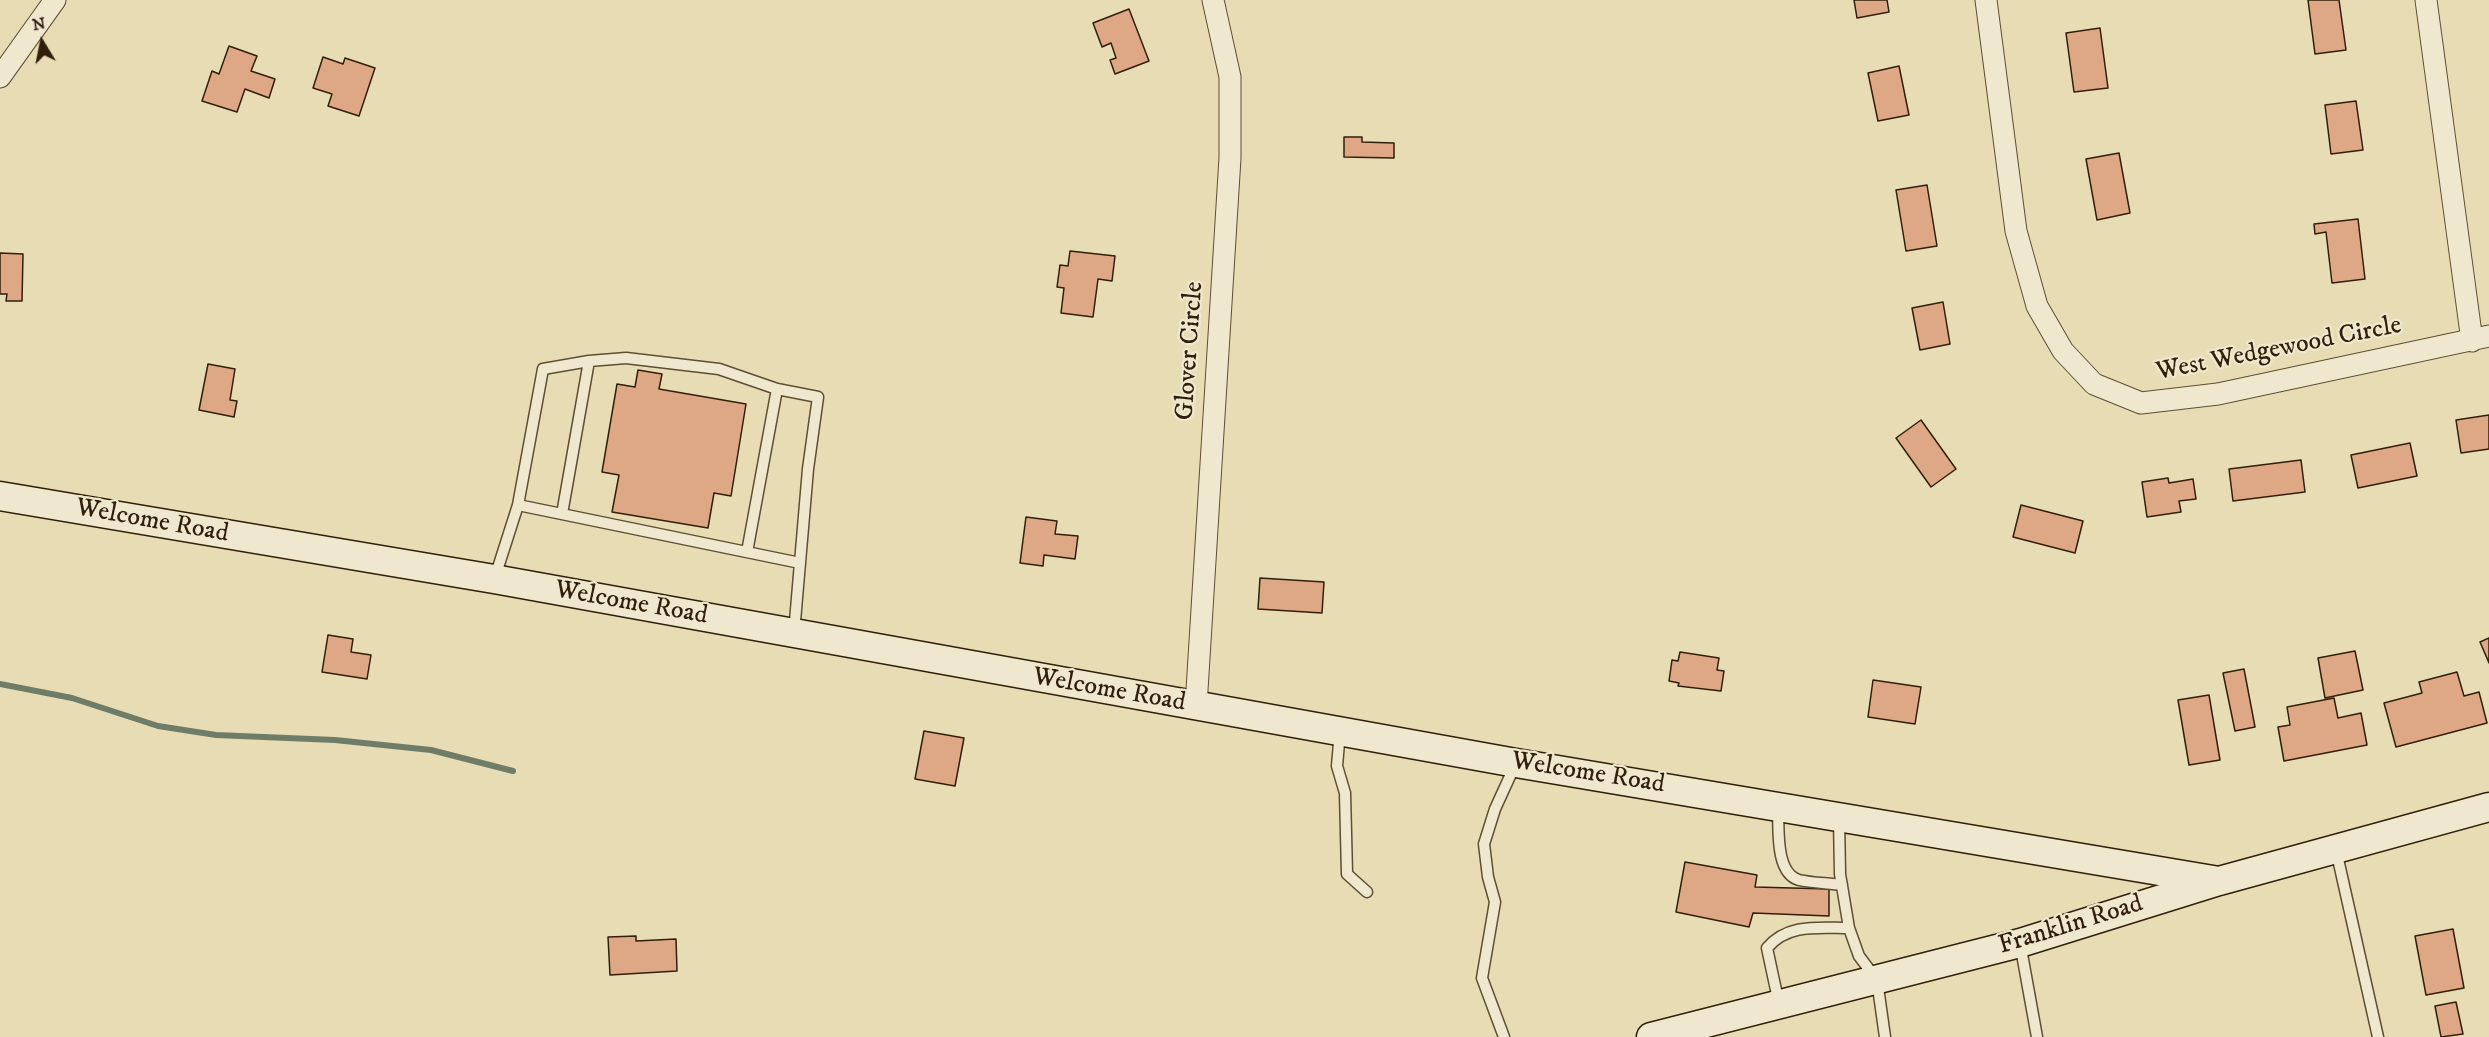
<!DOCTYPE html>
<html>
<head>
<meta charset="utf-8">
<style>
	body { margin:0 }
	#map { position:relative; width:2489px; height:1037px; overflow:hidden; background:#e7dcb3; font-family:"IM FELL DW Pica",serif }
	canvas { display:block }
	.north { position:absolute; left:12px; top:12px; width:60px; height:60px; -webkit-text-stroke:4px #efe8ce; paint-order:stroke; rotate:350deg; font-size:16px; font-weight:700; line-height:24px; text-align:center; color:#311f0a }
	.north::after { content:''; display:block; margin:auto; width:21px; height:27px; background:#311f0a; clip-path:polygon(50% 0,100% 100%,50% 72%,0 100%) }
</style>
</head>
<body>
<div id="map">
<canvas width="2489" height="1037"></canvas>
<div class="north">N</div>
</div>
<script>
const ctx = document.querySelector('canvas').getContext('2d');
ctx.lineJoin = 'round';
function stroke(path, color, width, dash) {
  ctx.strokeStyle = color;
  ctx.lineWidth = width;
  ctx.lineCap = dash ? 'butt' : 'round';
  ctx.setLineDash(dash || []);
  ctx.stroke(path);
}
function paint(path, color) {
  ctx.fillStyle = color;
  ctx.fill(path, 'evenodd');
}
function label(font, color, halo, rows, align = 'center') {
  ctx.font = font + ' "IM FELL DW Pica",serif';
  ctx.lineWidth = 4.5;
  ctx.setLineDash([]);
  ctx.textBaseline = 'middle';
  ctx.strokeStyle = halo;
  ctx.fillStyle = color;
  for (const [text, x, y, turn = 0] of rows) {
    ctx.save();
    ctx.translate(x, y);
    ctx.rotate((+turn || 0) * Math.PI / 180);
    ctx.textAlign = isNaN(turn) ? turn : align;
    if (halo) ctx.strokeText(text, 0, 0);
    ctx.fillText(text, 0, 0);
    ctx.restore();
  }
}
stroke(new Path2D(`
	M 0,684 L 72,698 L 158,726 L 216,735 L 335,740 L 431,750 L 513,771`), '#6f7d68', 6);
const building = new Path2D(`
	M 1854,0 L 1887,0 L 1889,12 L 1857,18 Z
	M 2308,0 L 2339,0 L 2346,50 L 2315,54 Z
	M 1129,9 L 1149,61 L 1115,74 L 1110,60 L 1116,58 L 1111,43 L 1102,47 L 1093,23 Z
	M 2100,28 L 2108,88 L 2074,92 L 2066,33 Z
	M 229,46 L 257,56 L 251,71 L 275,79 L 269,98 L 245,89 L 237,112 L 202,101 L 212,71 L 219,74 Z
	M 323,57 L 343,64 L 345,58 L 375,68 L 359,116 L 328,106 L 332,94 L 313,88 Z
	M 1899,66 L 1909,115 L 1878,121 L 1868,73 Z
	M 2356,101 L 2363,150 L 2331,154 L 2325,105 Z
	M 1344,137 L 1362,137 L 1362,142 L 1394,143 L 1394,158 L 1344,157 Z
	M 2119,153 L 2130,213 L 2097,220 L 2086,159 Z
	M 1927,185 L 1937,246 L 1906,251 L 1896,190 Z
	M 2358,219 L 2365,279 L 2332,283 L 2326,232 L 2315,234 L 2314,224 Z
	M 1070,251 L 1115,256 L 1112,281 L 1098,279 L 1093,317 L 1061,313 L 1064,288 L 1057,287 L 1060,265 L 1068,266 Z
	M 0,253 L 23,254 L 22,301 L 6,301 L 7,294 L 0,294 Z
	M 1943,302 L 1950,344 L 1920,350 L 1912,308 Z
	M 208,364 L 235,369 L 230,400 L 237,401 L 234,417 L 199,410 Z
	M 638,370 L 662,374 L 659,389 L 746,404 L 731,496 L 714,493 L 708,528 L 612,512 L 619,475 L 602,472 L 617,384 L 635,387 Z
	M 2489,415 L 2489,449 L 2461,453 L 2456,420 Z
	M 1921,420 L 1956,469 L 1931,487 L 1896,438 Z
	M 2410,443 L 2417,476 L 2358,488 L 2351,455 Z
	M 2301,460 L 2305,492 L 2233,501 L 2229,469 Z
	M 2168,478 L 2169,483 L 2193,479 L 2196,499 L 2179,501 L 2181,512 L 2147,517 L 2142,482 Z
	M 2021,505 L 2083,521 L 2075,553 L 2013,537 Z
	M 1026,517 L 1057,521 L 1055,534 L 1078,536 L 1075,559 L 1044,555 L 1043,566 L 1020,563 Z
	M 1260,578 L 1324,582 L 1322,613 L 1258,609 Z
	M 328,635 L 353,639 L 351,652 L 371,655 L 367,679 L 322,672 Z
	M 2489,638 L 2489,663 L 2480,642 Z
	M 2355,651 L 2363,690 L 2325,698 L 2318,658 Z
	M 1680,652 L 1719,658 L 1717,670 L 1724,671 L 1721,691 L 1678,686 L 1679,683 L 1669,681 L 1672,660 L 1678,661 Z
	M 2244,669 L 2255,727 L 2235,731 L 2223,673 Z
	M 2457,672 L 2464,696 L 2479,692 L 2487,723 L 2396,747 L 2384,703 L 2422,693 L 2419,682 Z
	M 1873,680 L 1921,687 L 1915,724 L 1868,717 Z
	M 2209,695 L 2220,760 L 2189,765 L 2178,700 Z
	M 2334,698 L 2338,718 L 2361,713 L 2367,745 L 2284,761 L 2278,727 L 2290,725 L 2287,707 Z
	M 924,731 L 964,738 L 955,786 L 915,779 Z
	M 1685,862 L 1757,875 L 1755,887 L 1829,889 L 1829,916 L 1753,913 L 1749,927 L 1676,912 Z
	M 2453,929 L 2464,988 L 2426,995 L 2415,936 Z
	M 636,936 L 636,941 L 676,939 L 677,971 L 610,975 L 608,937 Z
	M 2456,1002 L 2463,1034 L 2441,1037 L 2435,1006 Z`);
paint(building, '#dea786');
stroke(building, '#311f0a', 1.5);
const lane = new Path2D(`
	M 518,505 L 800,563
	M 562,514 L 589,361
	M 747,552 L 777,389
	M 495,577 L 518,505 L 543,369 L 589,361 L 626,358 L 719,369 L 777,389 L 818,397 L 808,469 L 794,633
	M 1340,731 L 1337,766 L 1345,793 L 1347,874 L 1367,892
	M 1778,809 C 1779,829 1775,873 1799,880 C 1812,883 1828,883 1842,885
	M 1839,818 L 1840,874 L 1849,928 L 1859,956 L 1877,980 L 1885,1037
	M 2336,850 L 2378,1037
	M 2020,943 L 2037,1037
	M 1779,1004 L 1767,948 C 1788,923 1819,928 1849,928
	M 1504,1037 L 1482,978 L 1495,902 L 1488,877 L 1484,844 L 1495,809 L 1516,763`);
const street = new Path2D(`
	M 1986,0 L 2016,231 L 2037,306 L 2063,351 L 2094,384 L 2141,403 L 2218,394 L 2489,336
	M 2426,0 L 2472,341
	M 0,77 L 55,0
	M 1196,706 L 1230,158 L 1230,77 L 1213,0`);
const secondary = new Path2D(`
	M 0,496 L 494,579 L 1516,763 L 2219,881
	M 1651,1037 L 2020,943 L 2219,881 L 2489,807`);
stroke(lane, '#5e4e34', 13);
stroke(street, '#5e4e34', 23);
stroke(secondary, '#311f0a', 31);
stroke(lane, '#efe8ce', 10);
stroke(street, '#efe8ce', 21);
stroke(secondary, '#efe8ce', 28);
label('26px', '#311f0a', '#efe8ce', [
	["West Wedgewood Circle",2279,350,-11],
	["Glover Circle",1191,351,-86],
	["Welcome Road",152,522,10],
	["Welcome Road",631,604,10],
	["Welcome Road",1109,691,10],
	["Welcome Road",1588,774,9],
	["Franklin Road",2071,926,-17]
]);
</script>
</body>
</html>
